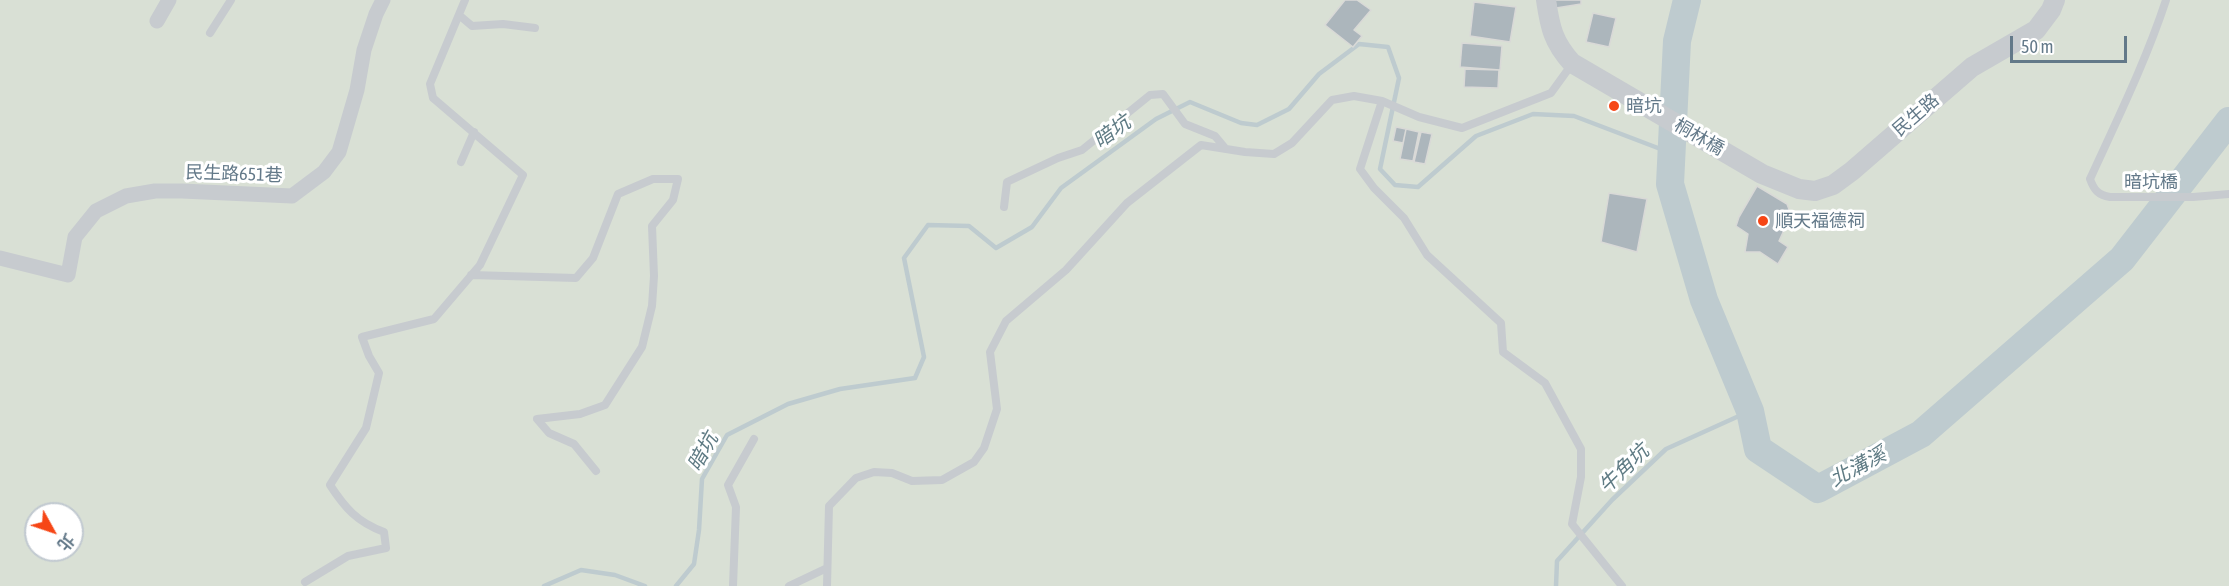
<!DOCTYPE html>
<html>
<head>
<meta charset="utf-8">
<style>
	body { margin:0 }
	#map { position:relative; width:2229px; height:586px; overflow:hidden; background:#f8f8f4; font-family:"Asap Condensed","Noto Sans TC",sans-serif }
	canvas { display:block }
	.north { position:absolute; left:24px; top:502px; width:60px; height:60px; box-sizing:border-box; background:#fff; border:2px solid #c1c9d0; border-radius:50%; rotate:130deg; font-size:16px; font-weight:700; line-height:24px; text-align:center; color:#637989 }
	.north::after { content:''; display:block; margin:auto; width:21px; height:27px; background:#f64616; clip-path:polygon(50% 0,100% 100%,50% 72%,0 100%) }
	.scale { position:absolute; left:2010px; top:36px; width:117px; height:27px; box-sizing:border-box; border:3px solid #637989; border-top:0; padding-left:8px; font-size:18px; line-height:21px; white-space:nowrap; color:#637989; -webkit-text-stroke:4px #fff; paint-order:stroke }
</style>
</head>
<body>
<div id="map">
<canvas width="2229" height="586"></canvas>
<div class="north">北</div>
<div class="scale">50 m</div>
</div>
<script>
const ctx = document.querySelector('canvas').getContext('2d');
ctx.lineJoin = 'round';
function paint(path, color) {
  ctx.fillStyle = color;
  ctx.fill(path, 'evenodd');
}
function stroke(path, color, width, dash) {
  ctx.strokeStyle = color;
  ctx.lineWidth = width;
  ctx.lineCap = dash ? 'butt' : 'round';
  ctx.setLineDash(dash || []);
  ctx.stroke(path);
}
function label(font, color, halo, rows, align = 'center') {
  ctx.font = font + ' "Asap Condensed","Noto Sans TC",sans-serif';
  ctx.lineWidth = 6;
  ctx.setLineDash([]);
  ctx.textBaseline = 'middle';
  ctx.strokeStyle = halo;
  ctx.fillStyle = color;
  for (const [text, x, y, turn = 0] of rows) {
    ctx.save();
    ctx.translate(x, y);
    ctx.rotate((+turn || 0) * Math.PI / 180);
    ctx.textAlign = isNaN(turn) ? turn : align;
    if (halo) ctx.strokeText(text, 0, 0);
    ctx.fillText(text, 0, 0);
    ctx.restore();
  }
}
paint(new Path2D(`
	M 0,0 L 2229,0 L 2229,586 L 0,586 ZM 36,514 L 72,514 L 72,550 L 36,550 Z`), '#d9e0d5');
stroke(new Path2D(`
	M 544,586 L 581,570 L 615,575 L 645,586
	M 676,586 L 694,564 L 699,530 L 702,479 L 727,435 L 788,404 L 840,389 L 915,378 L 924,357 L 904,258 L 928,225 L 969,226 L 996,248 L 1032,227 L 1061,188 L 1156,119 L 1190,102 L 1241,123 L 1257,125 L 1289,109 L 1319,74 L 1359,44 L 1388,47 L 1399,78 L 1380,169 L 1395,185 L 1418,187 L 1476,136 L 1533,114 L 1574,116 L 1671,153
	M 1556,586 L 1557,561 L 1612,500 L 1666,449 L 1750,411`), '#becbcf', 4.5);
stroke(new Path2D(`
	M 1687,0 L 1677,41 L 1670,184 L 1704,300 L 1750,411 L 1758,449 L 1818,489 L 1921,434 L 2122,259 L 2229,121`), '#becbcf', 28);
const building = new Path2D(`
	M 1345,0 L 1357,0 L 1371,10 L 1354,30 L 1362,36 L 1353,47 L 1325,25 Z
	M 1555,0 L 1581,0 L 1581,4 L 1556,8 Z
	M 1474,2 L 1516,7 L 1510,42 L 1470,36 Z
	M 1593,13 L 1616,18 L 1609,47 L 1586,42 Z
	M 1462,43 L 1502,46 L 1500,70 L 1460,67 Z
	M 1465,69 L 1499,70 L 1498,88 L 1464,87 Z
	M 1396,127 L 1406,129 L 1403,143 L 1393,141 Z
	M 1406,129 L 1419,132 L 1413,161 L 1400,159 Z
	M 1421,132 L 1432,134 L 1425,164 L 1414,162 Z
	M 1757,186 L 1787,204 L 1791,215 L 1779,241 L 1788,247 L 1778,264 L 1760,252 L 1745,252 L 1748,234 L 1736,226 L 1739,217 Z
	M 1609,193 L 1647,199 L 1637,252 L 1601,242 Z`);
paint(building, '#acb6bc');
stroke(building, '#d9d9d7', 1.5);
stroke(new Path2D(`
	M 2166,0 C 2146,61 2117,120 2090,179 C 2094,190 2098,195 2110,197 L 2193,197 L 2229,194
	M 459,15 L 472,26 L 503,24 L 535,28
	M 210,33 L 231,0
	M 1382,101 L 1360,169 L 1374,188 L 1404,218 L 1427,255 L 1501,323 L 1503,352 L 1545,383 L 1581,449 L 1581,477 L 1572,524 L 1622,586
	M 461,162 L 474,132
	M 1004,207 L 1007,182 L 1058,158 L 1082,150 L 1150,95 L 1163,94 L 1185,124 L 1215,136 L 1225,148
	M 471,275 L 576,278 L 593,258 L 618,194 L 653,179 L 678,179 L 673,200 L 652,226 L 654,276 L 652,306 L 642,347 L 605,405 L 580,414 L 537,419 L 549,433 L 574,444 L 596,471
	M 305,582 L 348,556 L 386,548 L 384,532 C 357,522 345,508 330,485 L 366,428 L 379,373 L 369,356 L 362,337 L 434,319 L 480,265 L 523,175 L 433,98 L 430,84 L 465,0
	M 733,586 L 736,507 L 728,485 L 754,439
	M 789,586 L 827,568
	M 827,586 L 829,506 L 856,478 L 874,472 L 892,473 L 912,481 L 942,480 L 974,462 L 984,448 L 997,409 L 990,352 L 1006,321 L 1066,270 L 1127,203 L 1201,145 L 1245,152 L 1274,154 L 1292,143 L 1332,100 L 1354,96 L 1382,101 L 1419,117 L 1462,128 L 1551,93 L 1572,64`), '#c7cbcf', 8);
stroke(new Path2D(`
	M 157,21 L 169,0
	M 0,258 L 68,275 L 75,237 L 96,211 L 126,196 L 155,191 L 182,191 L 292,196 L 324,172 L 339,152 L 357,90 L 364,50 L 376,14 L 383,0`), '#c7cbcf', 15);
stroke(new Path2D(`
	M 1546,0 C 1550,27 1553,42 1572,63 L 1762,174 L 1799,189 L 1815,191 L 1833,185 L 1852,171 L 1972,67 L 2036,30 L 2051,10 L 2055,0`), '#c7cbcf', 20);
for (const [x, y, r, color] of [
	[1614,106,6,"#f64616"],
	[1763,221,6,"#f64616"]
]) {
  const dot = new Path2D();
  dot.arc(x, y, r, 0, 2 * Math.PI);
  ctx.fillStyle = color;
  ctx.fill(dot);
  stroke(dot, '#fff', 2);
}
label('18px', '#637989', '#fff', [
	["暗坑",1626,106],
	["順天福德祠",1775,221]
], 'left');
label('18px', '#637989', '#fff', [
	["民生路",1916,115,-41],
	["桐林橋",1699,137,30],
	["民生路651巷",234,174,2],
	["暗坑橋",2151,182]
]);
label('italic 20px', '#5f7b84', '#fff', [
	["暗坑",1112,132,-36],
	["暗坑",703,452,-61],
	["北溝溪",1858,467,-28],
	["牛角坑",1624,469,-44]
]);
</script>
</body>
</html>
